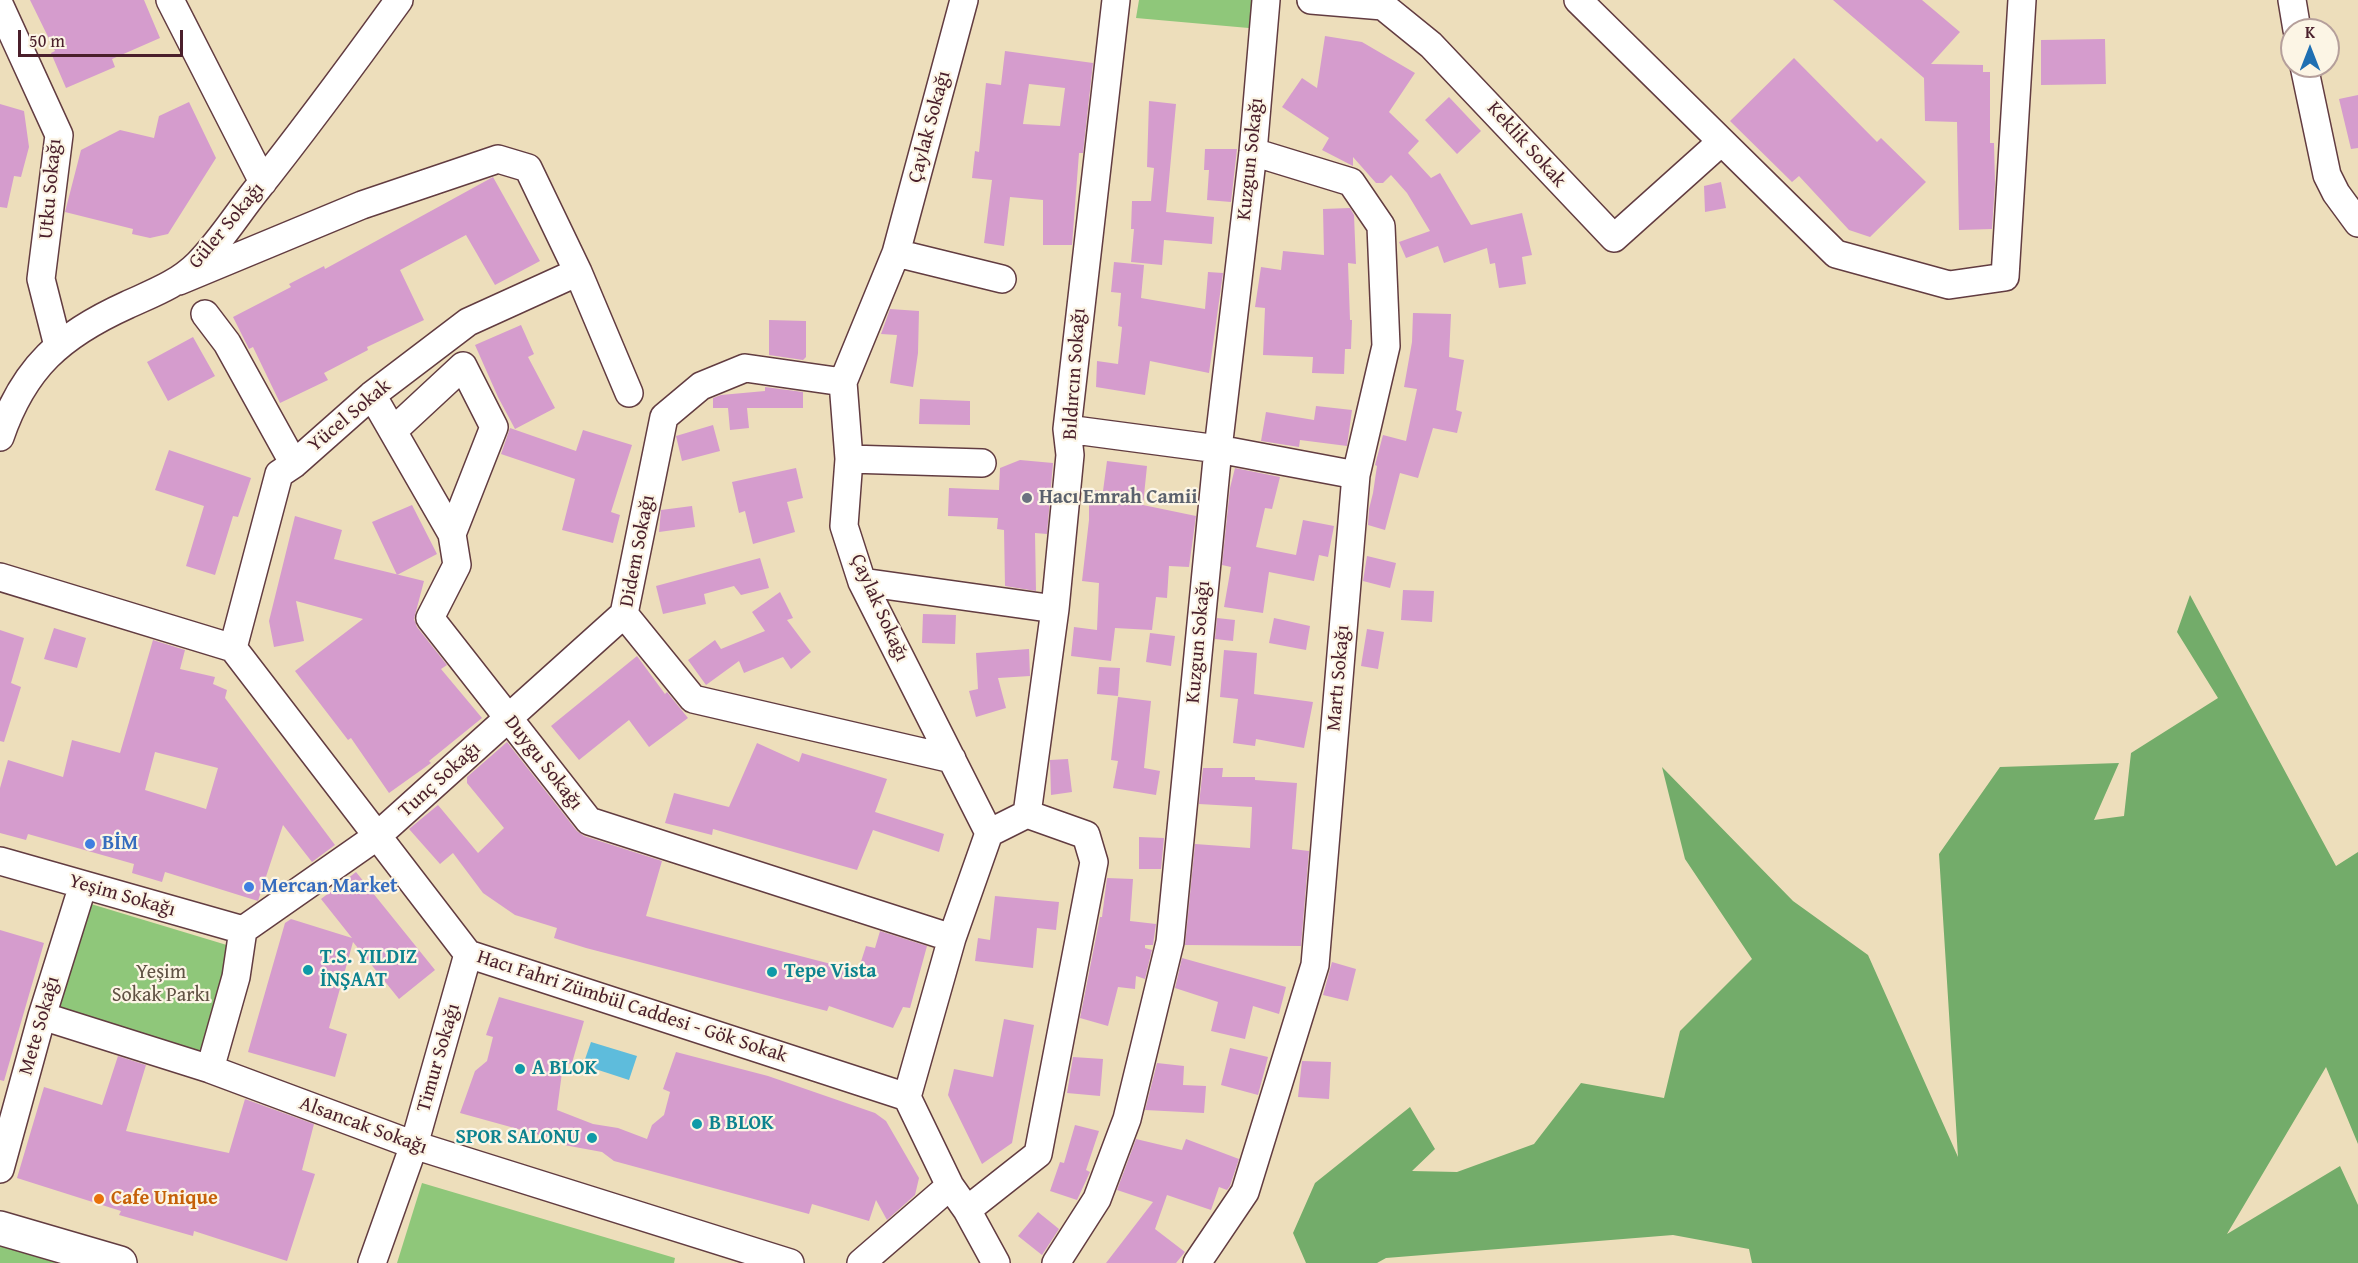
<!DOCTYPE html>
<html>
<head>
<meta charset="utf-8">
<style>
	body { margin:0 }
	#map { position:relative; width:2358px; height:1263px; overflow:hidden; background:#eddebb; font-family:"Gentium Book Plus",serif }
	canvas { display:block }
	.north { position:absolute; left:2280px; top:18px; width:60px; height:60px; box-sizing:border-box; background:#fcf5e5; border:2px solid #b59f9b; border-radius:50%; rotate:0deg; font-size:16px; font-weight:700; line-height:24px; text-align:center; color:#4a1f2b }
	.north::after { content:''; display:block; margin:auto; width:21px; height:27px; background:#1f6fb2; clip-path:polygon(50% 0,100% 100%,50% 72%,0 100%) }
	.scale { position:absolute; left:18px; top:30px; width:165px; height:27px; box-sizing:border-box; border:3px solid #4a1f2b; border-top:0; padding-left:8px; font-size:18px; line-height:21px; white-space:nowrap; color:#4a1f2b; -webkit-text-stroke:4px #fcf5e5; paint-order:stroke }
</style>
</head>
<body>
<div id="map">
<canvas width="2358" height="1263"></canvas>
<div class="north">K</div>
<div class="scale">50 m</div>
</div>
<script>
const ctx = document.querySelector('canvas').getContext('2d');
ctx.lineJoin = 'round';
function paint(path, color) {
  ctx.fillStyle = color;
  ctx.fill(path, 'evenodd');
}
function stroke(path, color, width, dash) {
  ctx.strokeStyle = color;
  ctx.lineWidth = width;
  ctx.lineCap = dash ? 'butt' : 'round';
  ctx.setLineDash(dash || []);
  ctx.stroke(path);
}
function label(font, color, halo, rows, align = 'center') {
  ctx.font = font + ' "Gentium Book Plus",serif';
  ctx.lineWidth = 4.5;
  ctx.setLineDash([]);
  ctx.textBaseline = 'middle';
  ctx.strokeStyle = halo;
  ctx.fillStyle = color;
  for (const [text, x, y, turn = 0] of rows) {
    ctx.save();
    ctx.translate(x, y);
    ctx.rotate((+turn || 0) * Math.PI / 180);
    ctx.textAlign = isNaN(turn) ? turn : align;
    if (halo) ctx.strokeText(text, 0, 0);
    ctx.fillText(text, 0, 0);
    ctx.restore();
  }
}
paint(new Path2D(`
	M 1139,0 L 1262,0 L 1260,29 L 1136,18 Z
	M 91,904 L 240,949 L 207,1058 L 58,1013 Z
	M 422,1183 L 675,1258 L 674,1263 L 397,1263 Z
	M 0,1246 L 57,1263 L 0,1263 Z`), '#8fc77a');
paint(new Path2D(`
	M 2190,595 L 2336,866 L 2358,852 L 2358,1144 L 2326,1067 L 2227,1234 L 2340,1166 L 2358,1205 L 2358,1263 L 1752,1263 L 1749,1249 L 1673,1235 L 1386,1258 L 1377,1263 L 1306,1263 L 1293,1233 L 1315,1183 L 1410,1107 L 1435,1149 L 1412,1171 L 1457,1172 L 1534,1144 L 1581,1083 L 1664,1098 L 1680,1031 L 1752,959 L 1685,859 L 1662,767 L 1793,901 L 1868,955 L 1958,1157 L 1939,854 L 2000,767 L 2119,763 L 2094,820 L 2124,816 L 2131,753 L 2218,698 L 2177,632 Z`), '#73ac6a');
paint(new Path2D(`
	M 591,1042 L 637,1056 L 629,1080 L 583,1065 Z`), '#5ebcdc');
paint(new Path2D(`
	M 30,0 L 144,0 L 160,38 L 112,59 L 115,67 L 66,88 L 51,53 L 55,51 Z
	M 1833,0 L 1922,0 L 1960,32 L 1931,64 L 1983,65 L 1983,72 L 1990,72 L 1990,143 L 1994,143 L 1995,184 L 1992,229 L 1959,230 L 1957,122 L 1925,121 L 1924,78 Z
	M 1325,36 L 1362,42 L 1415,73 L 1389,112 L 1419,141 L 1408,153 L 1431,178 L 1440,173 L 1471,225 L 1522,213 L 1532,255 L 1522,257 L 1526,284 L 1499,288 L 1495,263 L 1490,264 L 1487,248 L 1444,263 L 1438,246 L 1406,258 L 1399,242 L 1430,231 L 1407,193 L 1391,175 L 1383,183 L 1376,183 L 1353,157 L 1353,166 L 1322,150 L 1329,138 L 1282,107 L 1302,78 L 1317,88 Z
	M 2105,39 L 2106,84 L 2041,85 L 2041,40 Z
	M 1005,51 L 1093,63 L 1083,153 L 1079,153 L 1072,245 L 1043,245 L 1043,200 L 1010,197 L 1004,246 L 984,243 L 992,180 L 972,178 L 975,151 L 979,152 L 986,83 L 1001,85 ZM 1029,84 L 1065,88 L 1060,126 L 1023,124 Z
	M 1794,58 L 1877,142 L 1881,138 L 1926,182 L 1870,237 L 1849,230 L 1799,176 L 1792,182 L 1730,121 Z
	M 2358,95 L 2358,148 L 2351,149 L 2339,99 Z
	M 1449,97 L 1481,131 L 1457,154 L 1425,120 Z
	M 1149,101 L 1176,104 L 1166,212 L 1214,217 L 1212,244 L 1164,240 L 1162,265 L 1131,262 L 1134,229 L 1131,229 L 1132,201 L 1151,201 L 1154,168 L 1147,167 Z
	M 189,102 L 216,158 L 168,234 L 150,238 L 132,234 L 133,229 L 65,212 L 81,150 L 120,130 L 154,138 L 159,116 Z
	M 0,104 L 24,111 L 29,147 L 21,177 L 14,176 L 7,208 L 0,207 Z
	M 1205,149 L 1237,149 L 1231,202 L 1207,200 L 1209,170 L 1204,170 Z
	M 493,177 L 540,261 L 495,285 L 466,235 L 400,270 L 424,320 L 367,347 L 368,350 L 324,373 L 328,380 L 280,403 L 253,347 L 249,349 L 233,317 L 291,287 L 289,284 L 324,266 L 325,269 Z
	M 1721,182 L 1726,208 L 1705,212 L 1704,186 Z
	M 1350,208 L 1354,215 L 1356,264 L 1348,263 L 1350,320 L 1352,320 L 1351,349 L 1345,349 L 1344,374 L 1312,373 L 1313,357 L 1263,355 L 1265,308 L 1255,307 L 1261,267 L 1281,270 L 1283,251 L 1324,255 L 1323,209 Z
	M 1114,262 L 1144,265 L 1141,298 L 1205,309 L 1208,272 L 1223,273 L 1209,373 L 1150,361 L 1145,395 L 1096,387 L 1097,361 L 1118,364 L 1122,327 L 1118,326 L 1121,293 L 1111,292 Z
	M 890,309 L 919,311 L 918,353 L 913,387 L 890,383 L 897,335 L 881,334 Z
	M 1413,313 L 1451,314 L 1449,357 L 1464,360 L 1456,410 L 1462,412 L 1457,433 L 1433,428 L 1418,478 L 1400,473 L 1385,530 L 1368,525 L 1369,509 L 1373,493 L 1377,466 L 1375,465 L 1383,435 L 1406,441 L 1417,389 L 1404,387 L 1412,342 Z
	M 769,320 L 806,321 L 806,357 L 803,360 L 769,355 Z
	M 521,325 L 534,354 L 528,357 L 555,408 L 515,429 L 498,397 L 475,345 Z
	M 193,337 L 215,376 L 168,401 L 147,362 Z
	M 765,387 L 803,392 L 803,408 L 747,408 L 749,428 L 730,430 L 728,408 L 713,408 L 713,398 L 721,395 L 765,391 Z
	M 920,399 L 970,401 L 970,425 L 919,424 Z
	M 1316,406 L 1352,410 L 1347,446 L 1300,440 L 1299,447 L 1261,441 L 1266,412 L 1314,420 Z
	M 713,425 L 720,451 L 682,461 L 676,436 Z
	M 510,428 L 576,451 L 583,430 L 632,445 L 611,512 L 620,515 L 613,543 L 562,530 L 575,479 L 501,454 Z
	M 169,450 L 251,478 L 238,517 L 233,516 L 215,575 L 186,566 L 204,506 L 155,490 Z
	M 1020,460 L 1053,463 L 1047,534 L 1035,533 L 1036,591 L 1005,586 L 1004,530 L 997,529 L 998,518 L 948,516 L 949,488 L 999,490 L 1000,468 Z
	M 1107,461 L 1147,466 L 1143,505 L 1196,516 L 1189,567 L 1169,566 L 1167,598 L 1156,597 L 1152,630 L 1115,628 L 1111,661 L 1071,656 L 1074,627 L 1097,630 L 1099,583 L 1082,581 L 1089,520 L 1089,490 L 1103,491 Z
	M 796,468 L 803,498 L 787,502 L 795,532 L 753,544 L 745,511 L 739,513 L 732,482 Z
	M 1235,468 L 1280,477 L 1272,509 L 1265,508 L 1256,547 L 1296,555 L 1303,520 L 1334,526 L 1328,557 L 1319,555 L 1314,581 L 1269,572 L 1263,613 L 1224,607 L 1231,567 L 1222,565 L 1230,488 Z
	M 412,505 L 437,554 L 397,575 L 372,522 Z
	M 692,506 L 695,527 L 659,532 L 661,510 Z
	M 295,516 L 342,530 L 334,559 L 424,581 L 414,619 L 417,627 L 447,665 L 441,669 L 482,718 L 429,761 L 431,763 L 389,793 L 351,738 L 348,740 L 295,671 L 363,619 L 296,601 L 304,641 L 274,647 L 269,621 Z
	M 1367,556 L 1396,563 L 1390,588 L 1363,581 Z
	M 760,558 L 769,588 L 741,595 L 734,586 L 704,594 L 706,604 L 663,614 L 656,586 Z
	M 1403,590 L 1434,591 L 1432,622 L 1401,620 Z
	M 780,592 L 793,618 L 787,620 L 811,652 L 791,669 L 783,657 L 744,673 L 739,661 L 706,685 L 688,660 L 715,640 L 721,649 L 765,631 L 752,612 Z
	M 923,614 L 956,615 L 955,644 L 922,643 Z
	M 1217,618 L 1235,620 L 1233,641 L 1215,639 Z
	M 1274,618 L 1310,626 L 1306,650 L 1269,643 Z
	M 54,628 L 86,638 L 77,668 L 44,659 Z
	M 1367,629 L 1384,632 L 1378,669 L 1361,666 Z
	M 0,630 L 24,638 L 11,683 L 21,687 L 4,742 L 0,741 Z
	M 1150,633 L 1175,636 L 1171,666 L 1146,662 Z
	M 153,640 L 185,650 L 180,669 L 215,677 L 213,684 L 227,690 L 225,698 L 335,845 L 312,862 L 283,825 L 258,901 L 165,872 L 162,882 L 132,873 L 134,864 L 28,834 L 26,840 L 0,833 L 0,788 L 8,760 L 63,777 L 72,740 L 120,753 ZM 155,752 L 218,768 L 206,809 L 145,790 Z
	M 1029,649 L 1030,676 L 998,678 L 1006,708 L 976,717 L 969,691 L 978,689 L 976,653 Z
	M 1224,650 L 1257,653 L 1254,694 L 1313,702 L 1304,748 L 1256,739 L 1255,746 L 1233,743 L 1238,699 L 1220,697 Z
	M 637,656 L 665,694 L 667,692 L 688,718 L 649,747 L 629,720 L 579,760 L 551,726 Z
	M 1099,667 L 1120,668 L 1118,696 L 1097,694 Z
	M 1118,697 L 1151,701 L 1144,768 L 1160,771 L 1156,795 L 1113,788 L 1118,761 L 1111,760 Z
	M 507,742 L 577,831 L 584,836 L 662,861 L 646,916 L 858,971 L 866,946 L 875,948 L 880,931 L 927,946 L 910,1008 L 903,1007 L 893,1028 L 829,1006 L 827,1011 L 586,948 L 554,938 L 557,928 L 515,915 L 483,893 L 453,853 L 440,864 L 409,829 L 438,805 L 478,853 L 504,828 L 467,783 L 467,777 Z
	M 757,743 L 799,762 L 802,753 L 887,779 L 875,812 L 944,834 L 939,852 L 873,830 L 857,870 L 713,829 L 712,835 L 665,823 L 674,793 L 729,807 Z
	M 1068,759 L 1072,792 L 1051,795 L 1050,760 Z
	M 1203,768 L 1223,768 L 1222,777 L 1255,777 L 1255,780 L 1297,783 L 1292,849 L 1309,851 L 1301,946 L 1185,945 L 1195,844 L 1250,848 L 1252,807 L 1199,804 Z
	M 1139,837 L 1164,838 L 1161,869 L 1139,869 Z
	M 356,872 L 435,970 L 399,999 L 353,942 L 329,1028 L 347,1034 L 335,1077 L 248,1052 L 285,923 L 291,919 L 352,938 L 321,899 Z
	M 1107,878 L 1133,879 L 1130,921 L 1156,924 L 1153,945 L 1145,945 L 1145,948 L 1152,950 L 1145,979 L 1136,976 L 1135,989 L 1118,987 L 1108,1026 L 1080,1018 L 1100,917 L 1102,917 Z
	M 995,896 L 1059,902 L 1056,930 L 1037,928 L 1033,968 L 975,961 L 978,938 L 990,940 Z
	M 0,930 L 44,943 L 4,1081 L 0,1080 Z
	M 1182,958 L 1286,987 L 1279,1014 L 1253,1006 L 1245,1039 L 1211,1031 L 1218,1002 L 1175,988 Z
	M 1332,962 L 1356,969 L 1348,1001 L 1323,995 Z
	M 499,997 L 584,1021 L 572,1063 L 563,1065 L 557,1110 L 593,1124 L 618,1128 L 647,1139 L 652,1125 L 664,1115 L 670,1092 L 663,1089 L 676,1052 L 768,1076 L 875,1113 L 886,1121 L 919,1178 L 915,1195 L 887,1220 L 876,1200 L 869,1221 L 812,1204 L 809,1214 L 614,1161 L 602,1152 L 564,1145 L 565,1142 L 460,1113 L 475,1071 L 487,1061 L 493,1037 L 486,1035 Z
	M 1004,1019 L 1034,1025 L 1012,1143 L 982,1164 L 948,1095 L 954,1069 L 993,1077 Z
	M 1230,1048 L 1268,1057 L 1258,1095 L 1221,1085 Z
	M 118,1056 L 146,1065 L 126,1131 L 229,1153 L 245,1099 L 314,1124 L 302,1170 L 315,1174 L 287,1261 L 194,1231 L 193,1236 L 119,1215 L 121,1211 L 17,1178 L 44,1087 L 102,1105 Z
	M 1073,1057 L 1103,1059 L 1100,1096 L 1067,1093 Z
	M 1302,1061 L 1331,1062 L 1329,1099 L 1298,1097 Z
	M 1157,1063 L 1184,1066 L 1183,1085 L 1206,1086 L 1204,1113 L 1145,1110 Z
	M 1075,1125 L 1099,1131 L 1086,1170 L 1090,1172 L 1077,1200 L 1050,1191 L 1060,1162 L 1064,1163 Z
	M 1136,1139 L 1182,1150 L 1186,1139 L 1239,1159 L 1230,1186 L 1227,1190 L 1219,1187 L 1211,1210 L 1167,1195 L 1155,1229 L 1185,1252 L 1176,1263 L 1106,1263 L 1153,1202 L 1117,1190 Z
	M 1038,1212 L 1059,1229 L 1042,1255 L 1018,1236 Z`), '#d59ccd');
const minor = new Path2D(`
	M 170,0 L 263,182
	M 1311,0 L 1383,6 L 1431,45 L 1614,238 L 1721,142
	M 1578,0 L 1836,254 L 1949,285 L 2005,277 L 2022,0
	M 2292,0 L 2297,30
	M 0,6 L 59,135 L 41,279 L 58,346
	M 2304,66 L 2327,175 L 2336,193 L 2358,223
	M 896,253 L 1002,279
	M 179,281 L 362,205 L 498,159 L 528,168 L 578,272 L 629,393
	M 205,314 L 227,343 L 294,464
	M 843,382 L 745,368 L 701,386 L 664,417 L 624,614 L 693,699 L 952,759
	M 372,395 L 452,534
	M 1067,429 L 1218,449 L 1356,475
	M 394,430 L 463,366 L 494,427 L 452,534 L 457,565 L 430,618 L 589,821 L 952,938
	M 0,437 C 24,367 61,335 127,305 C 153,293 178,284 198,264 C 219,243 236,216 254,193 C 304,130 352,65 399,0
	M 849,459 L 982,463
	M 0,577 L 233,648 L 468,954 L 907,1097 L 950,1186 L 967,1210 L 996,1263
	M 862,582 L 1055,609
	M 233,648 L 279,474 L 294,464 L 372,395 L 468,322 L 578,272
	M 989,833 L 1027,814 L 1055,609 L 1070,455 L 1067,429 L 1116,0
	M 0,861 L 243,930
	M 243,930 L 376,837 L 624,614
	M 42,1016 L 210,1069 L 414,1145 L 790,1263
	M 210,1069 L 236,977 L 243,930
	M 907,1097 L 952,938 L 989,833 L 862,582 L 844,526 L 849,459 L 843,382 L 896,253 L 964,0
	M 0,1169 L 42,1016 L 83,885
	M 967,1210 L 1038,1154 L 1094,862 L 1086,835 L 1027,814
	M 372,1263 L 414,1145 L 468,954
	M 861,1263 L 950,1186
	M 1056,1263 L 1097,1199 L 1127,1119 L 1170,942 L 1218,449 L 1253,152 L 1266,0
	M 1197,1263 L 1245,1192 L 1315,965 L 1356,475 L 1386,346 L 1381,226 L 1351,182 L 1253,152`);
const major = new Path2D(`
	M 0,1228 L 120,1263`);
stroke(minor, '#623c41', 30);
stroke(major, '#623c41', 36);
stroke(minor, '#fff', 27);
stroke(major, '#fff', 33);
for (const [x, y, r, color] of [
	[1027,498,6,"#6b7280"],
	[90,844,6,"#3f7fe0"],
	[249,887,6,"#3f7fe0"],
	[308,970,6,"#0f9aa8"],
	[772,972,6,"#0f9aa8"],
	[520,1069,6,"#0f9aa8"],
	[697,1124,6,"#0f9aa8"],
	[592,1138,6,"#0f9aa8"],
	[99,1199,6,"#e8710a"]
]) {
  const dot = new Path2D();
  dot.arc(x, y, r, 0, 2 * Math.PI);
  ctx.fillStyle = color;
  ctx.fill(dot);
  stroke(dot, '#fcf5e5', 2);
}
label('20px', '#4a1f2b', '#fcf5e5', [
	["Çaylak Sokağı",930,127,-75],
	["Keklik Sokak",1526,145,48],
	["Kuzgun Sokağı",1251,159,-84],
	["Utku Sokağı",51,189,-85],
	["Güler Sokağı",227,226,-50],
	["Bıldırcın Sokağı",1075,374,-86],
	["Yücel Sokak",350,416,-40],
	["Didem Sokağı",638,551,-79],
	["Çaylak Sokağı",879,608,66],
	["Kuzgun Sokağı",1199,642,-85],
	["Martı Sokağı",1339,678,-85],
	["Duygu Sokağı",543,763,52],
	["Tunç Sokağı",440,780,-42],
	["Yeşim Sokağı",122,896,16],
	["Hacı Fahri Zümbül Caddesi - Gök Sokak",632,1007,18],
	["Mete Sokağı",40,1026,-74],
	["Timur Sokağı",439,1058,-74],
	["Alsancak Sokağı",363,1126,20]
]);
label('bold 20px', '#5b616d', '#fcf5e5', [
	["Hacı Emrah Camii",1039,498]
], 'left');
label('bold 20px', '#366cbe', '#fcf5e5', [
	["BİM",102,844],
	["Mercan Market",261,887]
], 'left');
label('bold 20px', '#0d838f', '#fcf5e5', [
	["T.S. YILDIZ",320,958],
	["İNŞAAT",320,981],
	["Tepe Vista",784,972],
	["A BLOK",532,1069],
	["B BLOK",709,1124],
	["SPOR SALONU",580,1138,"right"]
], 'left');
label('20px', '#5f5143', '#fcf5e5', [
	["Yeşim",161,973],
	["Sokak Parkı",161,996]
]);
label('bold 20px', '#c56008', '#fcf5e5', [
	["Cafe Unique",111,1199]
], 'left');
</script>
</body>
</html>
